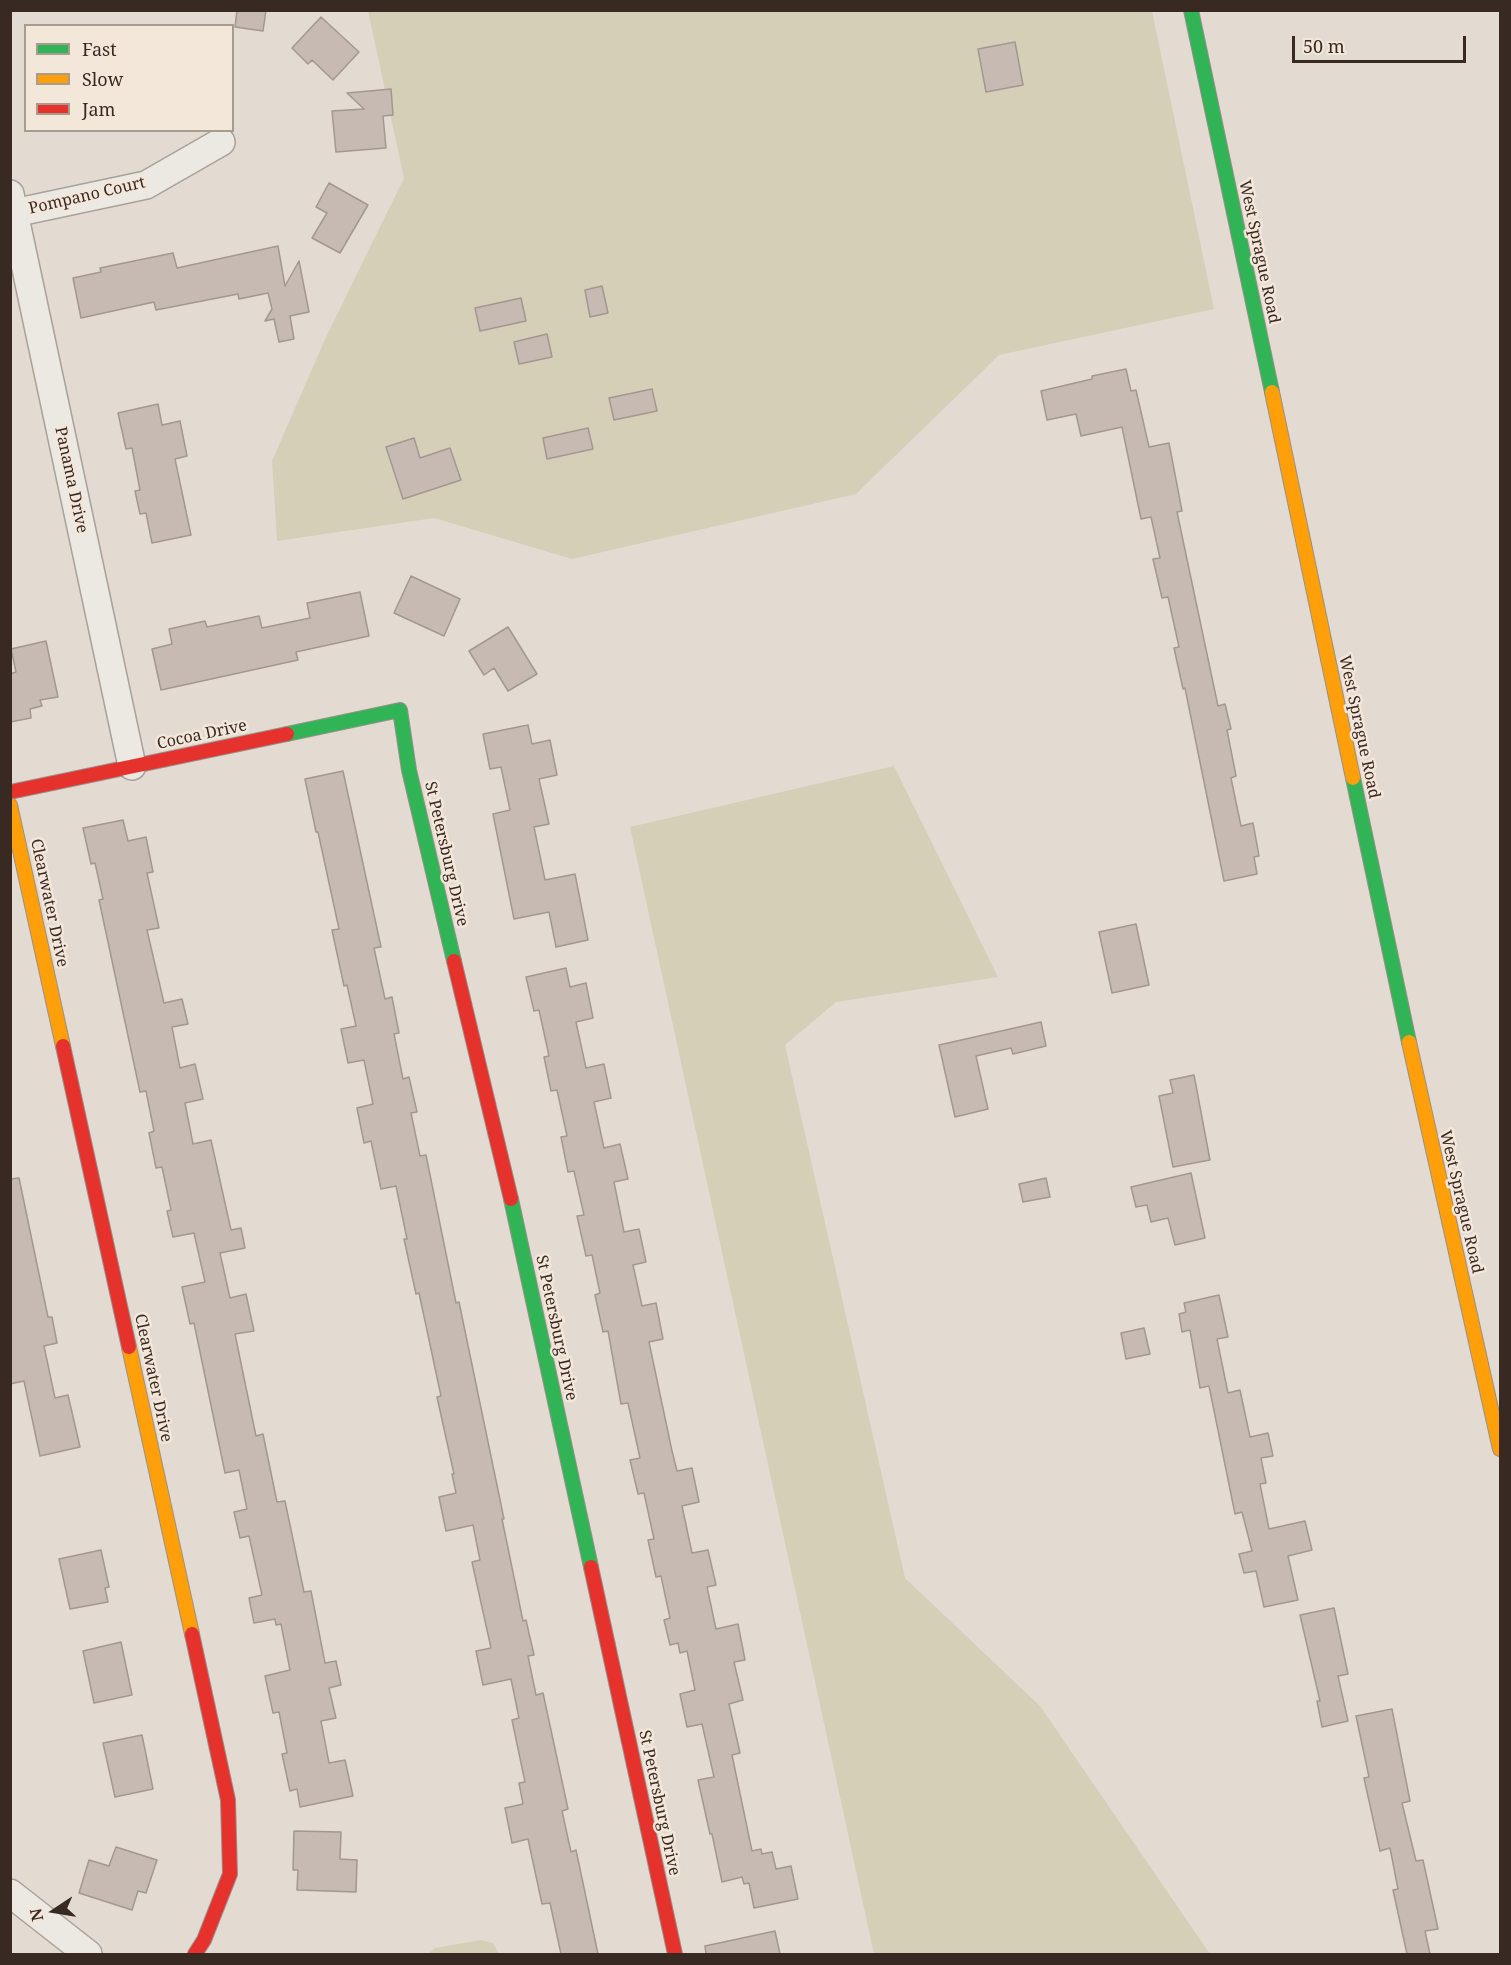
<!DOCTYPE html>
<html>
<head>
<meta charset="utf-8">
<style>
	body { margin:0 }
	#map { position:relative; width:1511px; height:1965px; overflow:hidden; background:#e3dbd2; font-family:"Noto Serif",serif }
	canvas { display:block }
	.frame { position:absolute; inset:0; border:12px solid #382922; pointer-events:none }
	.legend { position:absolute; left:24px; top:24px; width:210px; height:108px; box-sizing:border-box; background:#f3e7da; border:2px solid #a89b90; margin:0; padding:8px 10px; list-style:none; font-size:18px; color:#382922 }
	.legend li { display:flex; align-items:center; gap:12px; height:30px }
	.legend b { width:30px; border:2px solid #a89b90 }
	.north { position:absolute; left:24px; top:1881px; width:60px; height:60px; -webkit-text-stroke:4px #f3e7da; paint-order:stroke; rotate:258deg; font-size:16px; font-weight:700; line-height:24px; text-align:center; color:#382922 }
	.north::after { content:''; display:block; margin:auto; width:21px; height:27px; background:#382922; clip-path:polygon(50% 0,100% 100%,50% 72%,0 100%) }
	.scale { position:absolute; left:1292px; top:36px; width:174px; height:27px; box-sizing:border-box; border:3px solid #382922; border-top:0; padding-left:8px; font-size:18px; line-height:21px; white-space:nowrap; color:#382922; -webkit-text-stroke:4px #f3e7da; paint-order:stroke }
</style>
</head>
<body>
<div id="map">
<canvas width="1511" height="1965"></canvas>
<div class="frame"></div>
<ul class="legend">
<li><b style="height:8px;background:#30b455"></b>Fast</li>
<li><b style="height:8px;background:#ff9f0a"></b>Slow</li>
<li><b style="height:8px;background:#e5322d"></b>Jam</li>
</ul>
<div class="north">N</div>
<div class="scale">50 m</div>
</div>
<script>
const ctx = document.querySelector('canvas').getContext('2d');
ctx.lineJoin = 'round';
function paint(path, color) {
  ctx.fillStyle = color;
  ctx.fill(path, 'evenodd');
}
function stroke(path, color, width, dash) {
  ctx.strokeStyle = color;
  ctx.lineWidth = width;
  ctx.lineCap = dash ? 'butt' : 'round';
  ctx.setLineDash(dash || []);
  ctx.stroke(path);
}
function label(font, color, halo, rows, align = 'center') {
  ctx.font = font + ' "Noto Serif",serif';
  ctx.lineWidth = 5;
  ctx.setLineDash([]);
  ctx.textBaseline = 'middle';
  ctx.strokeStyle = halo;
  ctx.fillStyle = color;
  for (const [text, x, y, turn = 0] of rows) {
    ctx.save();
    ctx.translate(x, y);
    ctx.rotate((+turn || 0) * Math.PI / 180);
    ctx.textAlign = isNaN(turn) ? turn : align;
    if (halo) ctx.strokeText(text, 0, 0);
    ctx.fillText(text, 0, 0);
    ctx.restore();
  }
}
paint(new Path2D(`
	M 368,11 L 1152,11 L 1214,309 L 999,355 L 856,494 L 572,559 L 434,518 L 277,541 L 272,461 L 326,337 L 404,178 Z
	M 894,766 L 998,977 L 836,1002 L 785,1045 L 905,1578 L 1040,1706 L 1210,1954 L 874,1954 L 630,827 Z
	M 481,1940 L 493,1943 L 499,1954 L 428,1954 L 435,1948 Z`), '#d4cfb6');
const building = new Path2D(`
	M 237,10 L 266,10 L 263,31 L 235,27 Z
	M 321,17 L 359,52 L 333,80 L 312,60 L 308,64 L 292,48 Z
	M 1015,42 L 1023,85 L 986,92 L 978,49 Z
	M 391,89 L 393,115 L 383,116 L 386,148 L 336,152 L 332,111 L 364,109 L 347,93 Z
	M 329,183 L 368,205 L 340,253 L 312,238 L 327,213 L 316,207 Z
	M 278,246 L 285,286 L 299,261 L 309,312 L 290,316 L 294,339 L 279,342 L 274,319 L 265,321 L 272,309 L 268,293 L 239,299 L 238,294 L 156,310 L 154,302 L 81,318 L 73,278 L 101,272 L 100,268 L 173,253 L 177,268 Z
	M 602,286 L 608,313 L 590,317 L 585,290 Z
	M 521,298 L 526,321 L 480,331 L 475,308 Z
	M 547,334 L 552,357 L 519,364 L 514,342 Z
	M 1126,369 L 1131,391 L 1136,390 L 1149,447 L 1169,443 L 1182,511 L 1177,512 L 1218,706 L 1225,704 L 1231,729 L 1227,730 L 1236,776 L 1231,778 L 1241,826 L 1253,823 L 1259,856 L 1254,857 L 1257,874 L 1224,881 L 1185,688 L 1183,689 L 1174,648 L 1179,647 L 1168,597 L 1162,598 L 1153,559 L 1160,558 L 1151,517 L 1141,519 L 1122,427 L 1081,436 L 1076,414 L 1047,420 L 1041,391 L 1092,379 L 1092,376 Z
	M 652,389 L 657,411 L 614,420 L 609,398 Z
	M 158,404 L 162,425 L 180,421 L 187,456 L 175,459 L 191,535 L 152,543 L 146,513 L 140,514 L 135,491 L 140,490 L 132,448 L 126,449 L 118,413 Z
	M 588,428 L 593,449 L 547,459 L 543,438 Z
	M 414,438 L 420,458 L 450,448 L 461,480 L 403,499 L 386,447 Z
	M 411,576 L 460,599 L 444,636 L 394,613 Z
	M 360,592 L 369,636 L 296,652 L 298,660 L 161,690 L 152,649 L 172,644 L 169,629 L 205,621 L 207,627 L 259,616 L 262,628 L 310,618 L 307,603 Z
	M 508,627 L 537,674 L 508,691 L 494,668 L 484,675 L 469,651 Z
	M 46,641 L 58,697 L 40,700 L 42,706 L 30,709 L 31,718 L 10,722 L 10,674 L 16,672 L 11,649 Z
	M 528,725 L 532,744 L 550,740 L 557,775 L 539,779 L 549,824 L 534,827 L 545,880 L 575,874 L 588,940 L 556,947 L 549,912 L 514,919 L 493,814 L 510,810 L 501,767 L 490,769 L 483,734 Z
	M 343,771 L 381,947 L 374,948 L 385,999 L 392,997 L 399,1033 L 394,1034 L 403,1079 L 409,1077 L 417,1112 L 411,1113 L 420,1156 L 426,1155 L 456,1303 L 459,1302 L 504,1519 L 502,1519 L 523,1621 L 526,1620 L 534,1655 L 528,1656 L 536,1695 L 543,1693 L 568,1809 L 562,1811 L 571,1852 L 576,1850 L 598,1954 L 561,1954 L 550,1903 L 542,1904 L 528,1839 L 512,1843 L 505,1808 L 523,1804 L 519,1783 L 525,1782 L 512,1720 L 519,1718 L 511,1679 L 483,1685 L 476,1651 L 491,1648 L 472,1562 L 480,1560 L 473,1525 L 446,1531 L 439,1497 L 456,1493 L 452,1474 L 454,1474 L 437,1397 L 441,1396 L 419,1293 L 416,1294 L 404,1239 L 407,1239 L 396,1186 L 381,1189 L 371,1141 L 364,1143 L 357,1108 L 373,1104 L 364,1060 L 348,1063 L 341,1029 L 356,1026 L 347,985 L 344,986 L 332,930 L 339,929 L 318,832 L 316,832 L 305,779 Z
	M 123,820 L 128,841 L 146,837 L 153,872 L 147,873 L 159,928 L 147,930 L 164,1003 L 182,999 L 188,1024 L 172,1027 L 180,1068 L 195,1064 L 203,1099 L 185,1103 L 193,1144 L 211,1140 L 231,1230 L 241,1228 L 245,1248 L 220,1253 L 230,1298 L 246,1294 L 254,1331 L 235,1334 L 256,1436 L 263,1434 L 277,1502 L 285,1501 L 304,1592 L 311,1591 L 325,1663 L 336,1661 L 341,1685 L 329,1688 L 336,1718 L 321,1721 L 329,1763 L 345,1760 L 353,1796 L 300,1807 L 297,1789 L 290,1791 L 282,1754 L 287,1753 L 279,1712 L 273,1713 L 265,1676 L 290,1670 L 281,1624 L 276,1625 L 275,1619 L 254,1623 L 249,1598 L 262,1595 L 249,1536 L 240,1538 L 234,1512 L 247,1509 L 239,1470 L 225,1473 L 194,1323 L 190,1324 L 182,1287 L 205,1282 L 194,1233 L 173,1237 L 167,1211 L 171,1210 L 162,1167 L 156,1168 L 149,1133 L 154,1131 L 146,1091 L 140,1092 L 99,900 L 103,899 L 95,863 L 91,864 L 83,828 Z
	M 1136,924 L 1149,985 L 1112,993 L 1099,932 Z
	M 566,968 L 570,987 L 586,983 L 593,1018 L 576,1022 L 586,1068 L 604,1064 L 611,1098 L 594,1102 L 604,1148 L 620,1144 L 628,1179 L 614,1182 L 624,1232 L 639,1229 L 646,1262 L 633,1265 L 642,1306 L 656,1303 L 663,1339 L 649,1342 L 672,1451 L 677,1471 L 692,1468 L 699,1502 L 682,1506 L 692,1553 L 708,1550 L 716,1585 L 707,1587 L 716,1629 L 738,1624 L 745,1660 L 734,1662 L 743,1700 L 729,1704 L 740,1753 L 732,1755 L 752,1851 L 761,1849 L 762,1854 L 772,1852 L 776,1869 L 791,1866 L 798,1899 L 754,1908 L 749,1883 L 744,1884 L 742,1877 L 722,1882 L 712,1834 L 710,1834 L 698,1780 L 714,1777 L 702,1724 L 687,1727 L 680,1694 L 695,1690 L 687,1651 L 680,1653 L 678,1643 L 670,1645 L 664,1620 L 670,1618 L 661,1576 L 656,1577 L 648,1540 L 654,1539 L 644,1493 L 638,1494 L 630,1460 L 640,1458 L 628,1403 L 621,1404 L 608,1331 L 603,1332 L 595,1295 L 600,1293 L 592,1255 L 586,1256 L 577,1216 L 584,1215 L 574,1171 L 568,1172 L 561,1137 L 567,1136 L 557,1090 L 551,1091 L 544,1057 L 549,1056 L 539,1010 L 534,1011 L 526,977 Z
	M 1041,1022 L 1046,1046 L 1013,1054 L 1011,1048 L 976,1056 L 988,1109 L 955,1117 L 939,1045 Z
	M 1194,1075 L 1210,1160 L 1173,1167 L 1159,1096 L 1173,1093 L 1170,1080 Z
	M 1191,1173 L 1205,1238 L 1175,1245 L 1168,1218 L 1151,1222 L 1147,1205 L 1136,1207 L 1131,1187 Z
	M 19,1178 L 48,1317 L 52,1317 L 57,1343 L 44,1346 L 55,1398 L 68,1395 L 80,1447 L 40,1456 L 24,1381 L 10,1384 L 10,1179 Z
	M 1046,1178 L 1050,1197 L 1023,1202 L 1019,1184 Z
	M 1219,1295 L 1228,1337 L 1217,1339 L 1228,1393 L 1240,1390 L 1250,1437 L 1268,1433 L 1273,1456 L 1261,1458 L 1266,1483 L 1260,1484 L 1269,1529 L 1305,1521 L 1312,1550 L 1288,1556 L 1298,1600 L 1264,1607 L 1256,1571 L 1244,1573 L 1239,1554 L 1252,1551 L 1242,1512 L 1235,1514 L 1209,1386 L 1200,1388 L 1190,1330 L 1182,1332 L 1179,1314 L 1186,1312 L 1184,1303 Z
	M 1144,1328 L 1150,1354 L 1126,1359 L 1121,1333 Z
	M 101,1550 L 109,1587 L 105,1588 L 108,1602 L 70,1609 L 59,1559 Z
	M 1334,1608 L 1348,1674 L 1338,1676 L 1348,1721 L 1322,1727 L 1317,1701 L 1320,1701 L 1300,1615 Z
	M 121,1642 L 132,1695 L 94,1703 L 83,1651 Z
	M 1392,1709 L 1410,1801 L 1402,1803 L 1416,1861 L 1423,1860 L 1438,1929 L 1425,1931 L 1430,1954 L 1407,1954 L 1393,1890 L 1398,1889 L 1390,1848 L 1380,1851 L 1364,1778 L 1369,1777 L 1356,1716 Z
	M 142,1735 L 153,1789 L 115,1797 L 103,1743 Z
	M 294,1831 L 341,1832 L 340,1859 L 357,1860 L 356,1892 L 297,1890 L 298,1870 L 293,1870 Z
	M 116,1847 L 157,1860 L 146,1893 L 138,1891 L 132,1910 L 79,1893 L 89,1860 L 109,1866 Z
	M 775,1931 L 780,1954 L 706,1954 L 705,1946 Z`);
paint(building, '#c7bab3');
stroke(building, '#a39791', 1.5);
const street = new Path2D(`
	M 10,194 L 132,766
	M 14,213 L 146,185 L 221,142
	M 10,1893 L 88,1954`);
const fast = new Path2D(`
	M 1191,10 L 1272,392
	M 287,734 L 400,710 L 409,770 L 454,961
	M 1353,778 L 1409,1042
	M 511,1199 L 591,1567`);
const slow = new Path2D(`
	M 1272,392 L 1353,778
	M 10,805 L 63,1046
	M 1409,1042 L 1500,1449
	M 129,1347 L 192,1634`);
const jam = new Path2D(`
	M 10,792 L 287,734
	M 454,961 L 511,1199
	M 63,1046 L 129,1347
	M 591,1567 L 675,1954
	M 192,1634 L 228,1800 L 230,1874 L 204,1940 L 195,1954`);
stroke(street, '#a9a19a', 30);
stroke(fast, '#99908a', 16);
stroke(slow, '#99908a', 16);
stroke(jam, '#99908a', 16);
stroke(street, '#ece8e2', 27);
stroke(fast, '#30b455', 14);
stroke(slow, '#ff9f0a', 14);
stroke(jam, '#e5322d', 14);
label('16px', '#382922', '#f3e7da', [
	["Pompano Court",87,196,-13],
	["West Sprague Road",1259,252,78],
	["Panama Drive",71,480,78],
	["West Sprague Road",1359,727,78],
	["Cocoa Drive",202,735,-12],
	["St Petersburg Drive",446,854,77],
	["Clearwater Drive",49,903,78],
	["West Sprague Road",1461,1202,77],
	["St Petersburg Drive",556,1328,78],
	["Clearwater Drive",153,1378,78],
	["St Petersburg Drive",659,1803,78]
]);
</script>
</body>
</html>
